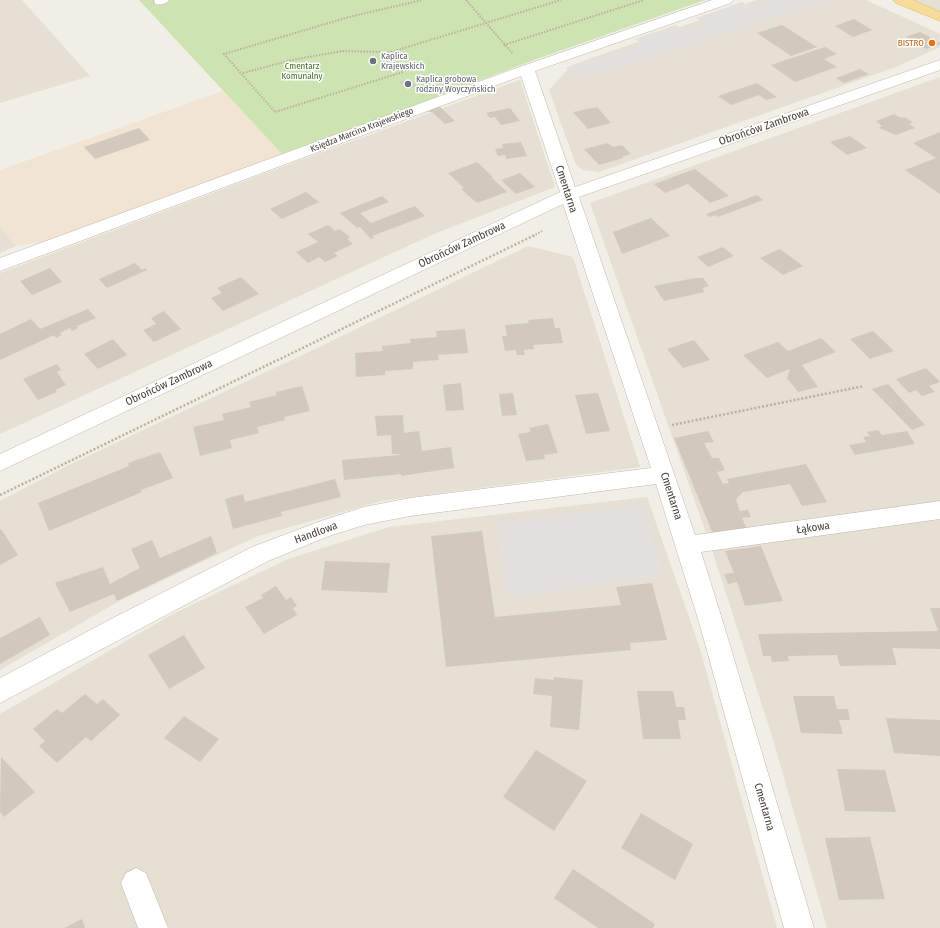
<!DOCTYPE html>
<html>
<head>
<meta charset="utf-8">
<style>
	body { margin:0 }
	canvas { display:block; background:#f1eee6 }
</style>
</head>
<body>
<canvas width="940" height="928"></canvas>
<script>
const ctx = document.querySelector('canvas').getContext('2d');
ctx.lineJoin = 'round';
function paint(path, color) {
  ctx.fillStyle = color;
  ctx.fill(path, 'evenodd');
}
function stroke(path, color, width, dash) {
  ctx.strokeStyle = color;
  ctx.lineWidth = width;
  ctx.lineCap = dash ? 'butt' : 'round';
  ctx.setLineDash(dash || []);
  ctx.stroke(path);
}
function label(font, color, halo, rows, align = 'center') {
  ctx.font = font + ' "Fira Sans Condensed",sans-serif';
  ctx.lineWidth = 3;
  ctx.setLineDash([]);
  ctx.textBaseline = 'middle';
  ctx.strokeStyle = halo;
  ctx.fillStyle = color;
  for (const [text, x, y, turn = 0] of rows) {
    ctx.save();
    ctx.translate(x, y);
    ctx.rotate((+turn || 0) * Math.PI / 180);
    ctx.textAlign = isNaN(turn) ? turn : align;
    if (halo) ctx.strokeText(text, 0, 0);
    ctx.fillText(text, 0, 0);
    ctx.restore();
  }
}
paint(new Path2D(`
	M 0,0 L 22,0 L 90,76 L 0,103 Z
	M 757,0 L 866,0 L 940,34 L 940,47 L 896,67 L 599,172 L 583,170 L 576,165 L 549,90 L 572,65 Z
	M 901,0 L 940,0 L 940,17 Z
	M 940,77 L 940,928 L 827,928 L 772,736 L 711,547 L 590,203 Z
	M 520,80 L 555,187 L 434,234 L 0,434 L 0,273 L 298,161 Z
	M 0,227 L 16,246 L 0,253 Z
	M 528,246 L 573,257 L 640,467 L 381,501 L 258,536 L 123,599 L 0,670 L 0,501 L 67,466 L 315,349 Z
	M 647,497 L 700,649 L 777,928 L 0,928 L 0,714 L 173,614 L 288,559 L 389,527 Z`), '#e5dfd4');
paint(new Path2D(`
	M 223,91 L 283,155 L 85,235 L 16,246 L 0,227 L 0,170 Z`), '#f2e4d2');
paint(new Path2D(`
	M 139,0 L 705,0 L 534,60 L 283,155 Z`), '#cde3b1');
paint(new Path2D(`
	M 768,0 L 830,0 L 588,77 L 581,72 L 573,74 L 565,68 L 642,44 L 635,39 L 676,25 L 684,31 L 705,23 L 696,18 L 742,2 L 752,8 L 770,2 Z
	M 642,504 L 664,575 L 507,598 L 495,523 Z`), '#e3e0dd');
paint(new Path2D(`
	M 854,19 L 872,30 L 853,37 L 835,26 Z
	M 782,25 L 817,47 L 791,56 L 757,33 Z
	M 920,32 L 940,43 L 940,44 L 926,49 L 906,37 Z
	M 825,47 L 837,54 L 824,59 L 837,67 L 795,82 L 771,65 Z
	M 860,69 L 869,74 L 844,83 L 836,78 Z
	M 409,79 L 417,86 L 407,89 L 399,82 Z
	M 757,83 L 777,97 L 766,100 L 759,95 L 731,105 L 718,96 Z
	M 439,106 L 455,121 L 445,124 L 432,112 L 427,112 L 430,111 L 428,109 Z
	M 597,107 L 611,123 L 588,129 L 573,112 Z
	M 510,108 L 520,121 L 501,125 L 495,117 L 490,118 L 486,113 Z
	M 894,114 L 901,118 L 904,117 L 913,122 L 909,124 L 915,128 L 896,135 L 879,128 L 882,126 L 876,121 Z
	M 139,128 L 150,140 L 95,159 L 84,147 Z
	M 940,132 L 940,194 L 905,170 L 936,158 L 913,143 Z
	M 850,136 L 867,148 L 847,155 L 830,142 Z
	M 521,142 L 527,156 L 506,159 L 505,155 L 498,156 L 495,149 L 503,148 L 502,144 Z
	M 608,143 L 613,147 L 622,145 L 631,154 L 622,157 L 623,158 L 599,165 L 584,149 Z
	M 477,162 L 493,177 L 491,177 L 507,192 L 477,203 L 461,189 L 464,188 L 448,173 Z
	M 695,169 L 729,196 L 710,203 L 688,184 L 665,193 L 654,184 Z
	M 520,173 L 535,187 L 516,194 L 501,180 Z
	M 306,192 L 319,202 L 282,219 L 270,209 Z
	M 757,195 L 763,200 L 718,217 L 716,215 L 710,217 L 706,214 Z
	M 382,196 L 389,202 L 360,213 L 371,223 L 415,206 L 425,216 L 372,236 L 374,238 L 371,239 L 360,227 L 357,228 L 340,213 Z
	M 651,218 L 670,236 L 622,254 L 613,232 Z
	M 328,225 L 335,231 L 339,229 L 350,237 L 347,239 L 353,244 L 334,253 L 338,256 L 325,262 L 319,257 L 308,263 L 296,252 L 318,242 L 308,234 Z
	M 723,247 L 734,256 L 708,267 L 697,257 Z
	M 780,249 L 803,266 L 783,275 L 760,258 Z
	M 135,263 L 142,270 L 145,268 L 147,270 L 107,288 L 99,279 Z
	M 50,268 L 62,282 L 32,295 L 20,281 Z
	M 241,277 L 259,294 L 223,311 L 211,298 L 222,293 L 217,288 Z
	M 695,278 L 703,278 L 709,286 L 702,288 L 705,292 L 664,301 L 654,286 Z
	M 88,309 L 96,318 L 77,326 L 78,328 L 72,331 L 70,328 L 60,333 L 62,335 L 56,338 L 54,335 L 0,360 L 0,334 L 31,319 L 40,329 Z
	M 164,311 L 181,329 L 154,342 L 143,330 L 156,324 L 151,318 Z
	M 553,318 L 555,328 L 560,328 L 563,343 L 533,345 L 534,349 L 524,350 L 525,355 L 517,355 L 516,350 L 505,351 L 502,336 L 507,336 L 505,325 L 529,323 L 528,320 Z
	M 465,329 L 468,353 L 438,355 L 439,360 L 413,362 L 413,369 L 385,371 L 385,375 L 356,377 L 355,353 L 383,351 L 382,346 L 411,343 L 410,339 L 437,337 L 436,331 Z
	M 873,331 L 894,351 L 870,359 L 850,339 Z
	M 821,338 L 836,352 L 802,365 L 818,387 L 798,392 L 787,378 L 790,369 L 767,378 L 743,355 L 778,342 L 788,351 Z
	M 113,339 L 127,355 L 98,369 L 84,354 Z
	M 694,340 L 710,360 L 683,368 L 667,349 Z
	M 57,364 L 61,370 L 57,372 L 66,385 L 55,390 L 57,392 L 38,400 L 23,379 Z
	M 926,368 L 940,382 L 929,386 L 935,392 L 922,396 L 916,390 L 909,393 L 896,379 Z
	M 461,383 L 464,410 L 446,411 L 443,385 Z
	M 888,384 L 925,425 L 912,430 L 872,389 Z
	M 302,386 L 310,411 L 284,417 L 285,420 L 257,427 L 259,433 L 230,440 L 232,448 L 200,456 L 193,427 L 224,420 L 222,414 L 251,407 L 249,402 L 277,395 L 276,392 Z
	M 513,393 L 517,415 L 502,416 L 499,394 Z
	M 598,393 L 610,431 L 586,434 L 575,395 Z
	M 403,415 L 404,433 L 419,431 L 422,451 L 451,447 L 454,468 L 401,476 L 401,474 L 344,480 L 342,460 L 399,455 L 399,454 L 392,454 L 391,435 L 377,436 L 375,416 Z
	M 548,424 L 558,453 L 544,455 L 545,459 L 526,461 L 518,434 L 531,432 L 529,428 Z
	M 878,430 L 882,435 L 907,431 L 915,444 L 855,455 L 849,445 L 866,442 L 863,437 L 870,436 L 867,432 Z
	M 708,431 L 714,442 L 704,443 L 712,458 L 719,458 L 725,470 L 717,472 L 723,484 L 729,483 L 727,479 L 806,464 L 827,502 L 802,506 L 790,484 L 743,492 L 736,499 L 740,511 L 748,510 L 751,517 L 742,518 L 747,529 L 713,534 L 674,438 Z
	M 160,452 L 173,478 L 141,490 L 142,492 L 49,531 L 38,503 L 129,466 L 128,463 Z
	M 335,479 L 341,497 L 281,512 L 282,516 L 233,529 L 225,499 L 243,494 L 245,502 Z
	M 1,529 L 18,555 L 0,565 L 0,530 Z
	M 482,531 L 495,617 L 621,605 L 616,587 L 652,583 L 667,640 L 630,643 L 631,650 L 446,667 L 431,536 Z
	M 211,536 L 217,553 L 117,601 L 114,594 L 70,612 L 55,583 L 103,567 L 110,584 L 140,568 L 131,549 L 152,540 L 160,558 Z
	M 761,546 L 783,601 L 745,606 L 737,582 L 728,584 L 724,574 L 734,573 L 725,551 Z
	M 325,561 L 390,563 L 387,593 L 321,590 Z
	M 276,586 L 286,600 L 291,597 L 297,606 L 293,608 L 297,615 L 264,634 L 245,607 L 263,598 L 261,595 Z
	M 930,608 L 940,608 L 940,649 L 892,648 L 897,665 L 840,666 L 837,655 L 788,656 L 789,661 L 772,662 L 771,656 L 763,656 L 758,634 L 938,631 Z
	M 40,617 L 50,635 L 0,664 L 0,638 Z
	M 184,635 L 205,668 L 169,689 L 148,655 Z
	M 554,677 L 583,680 L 579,730 L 550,727 L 552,696 L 533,694 L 535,678 L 554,680 Z
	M 637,691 L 673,691 L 676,707 L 684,707 L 686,720 L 678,720 L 681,739 L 643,739 Z
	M 85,694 L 97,704 L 103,699 L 120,715 L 91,741 L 86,737 L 57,763 L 39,746 L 45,741 L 33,729 L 57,709 L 62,713 Z
	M 793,696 L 834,696 L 837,709 L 848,709 L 850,720 L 839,720 L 843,734 L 801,733 Z
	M 184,716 L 219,739 L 200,762 L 164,738 Z
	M 886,718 L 940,720 L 940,756 L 894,753 Z
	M 536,750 L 587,781 L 554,831 L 503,797 Z
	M 1,757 L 35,792 L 4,817 L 0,812 Z
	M 837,769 L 885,770 L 896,812 L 845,811 Z
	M 641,813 L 693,844 L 675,880 L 621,848 Z
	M 870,837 L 885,899 L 839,900 L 825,838 Z
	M 573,869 L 655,924 L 653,928 L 598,928 L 554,898 Z
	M 82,919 L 85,928 L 64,928 Z`), '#d2c9bc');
const minor = new Path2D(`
	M 154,0 L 169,0 C 165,5 161,5 155,4 Z
	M 712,0 L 733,0 L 731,3 L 535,71 L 575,187 L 940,60 L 940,70 L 579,197 L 695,535 L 940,501 L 940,519 L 701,552 L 723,622 L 814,928 L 784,928 L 699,622 L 656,484 L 410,516 L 364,525 L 329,536 L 268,561 L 0,703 L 0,678 L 113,618 L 252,547 L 321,521 L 364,507 L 410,498 L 651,468 L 563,204 L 0,471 L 0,454 L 560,192 L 521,76 L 0,271 L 0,258 L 511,70 Z
	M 136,868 L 146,873 L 168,928 L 138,928 L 121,883 L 126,873 Z`);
const major = new Path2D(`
	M 894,0 L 913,0 L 940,12 L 940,21 L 896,3 Z`);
stroke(minor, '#bfb8ac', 1);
stroke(major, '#dbb76a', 1);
stroke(new Path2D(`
	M 466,0 L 513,54
	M 504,45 L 644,0
	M 391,52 L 561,0
	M 243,73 L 292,60 L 342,51 L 391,52 L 403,72 L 275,112 L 224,54 L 349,17 L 422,0
	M 533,236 L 542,231`), '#bdb09b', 2, [1.5, 1.5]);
stroke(new Path2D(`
	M 672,425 L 864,386
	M 0,495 L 535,235`), '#bdb09b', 2.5, [2, 2]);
paint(minor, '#fff');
paint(major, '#f7db99');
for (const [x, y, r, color] of [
	[932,43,4,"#e8710a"],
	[373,61,4,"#6b7280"],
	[408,84,4,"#6b7280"]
]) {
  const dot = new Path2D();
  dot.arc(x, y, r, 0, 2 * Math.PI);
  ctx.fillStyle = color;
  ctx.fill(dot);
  stroke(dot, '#fff', 1.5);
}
label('9px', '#c56008', '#fff', [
	["BISTRO",924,43]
], 'right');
label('9px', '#5b616d', '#fff', [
	["Kaplica",381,56],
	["Krajewskich",381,66],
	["Kaplica grobowa",416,79],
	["rodziny Woyczyńskich",416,89]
], 'left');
label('9px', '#48712d', '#fff', [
	["Cmentarz",302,66],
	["Komunalny",302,76]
]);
label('9px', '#443e35', '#fff', [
	["Księdza Marcina Krajewskiego",362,130,-21]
]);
label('11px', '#443e35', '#fff', [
	["Obrońców Zambrowa",764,127,-19],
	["Cmentarna",566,189,72],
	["Obrońców Zambrowa",462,245,-25],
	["Obrońców Zambrowa",169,383,-25],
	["Cmentarna",671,496,72],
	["Łąkowa",813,528,-8],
	["Handlowa",316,533,-20],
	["Cmentarna",764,807,74]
]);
</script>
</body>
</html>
